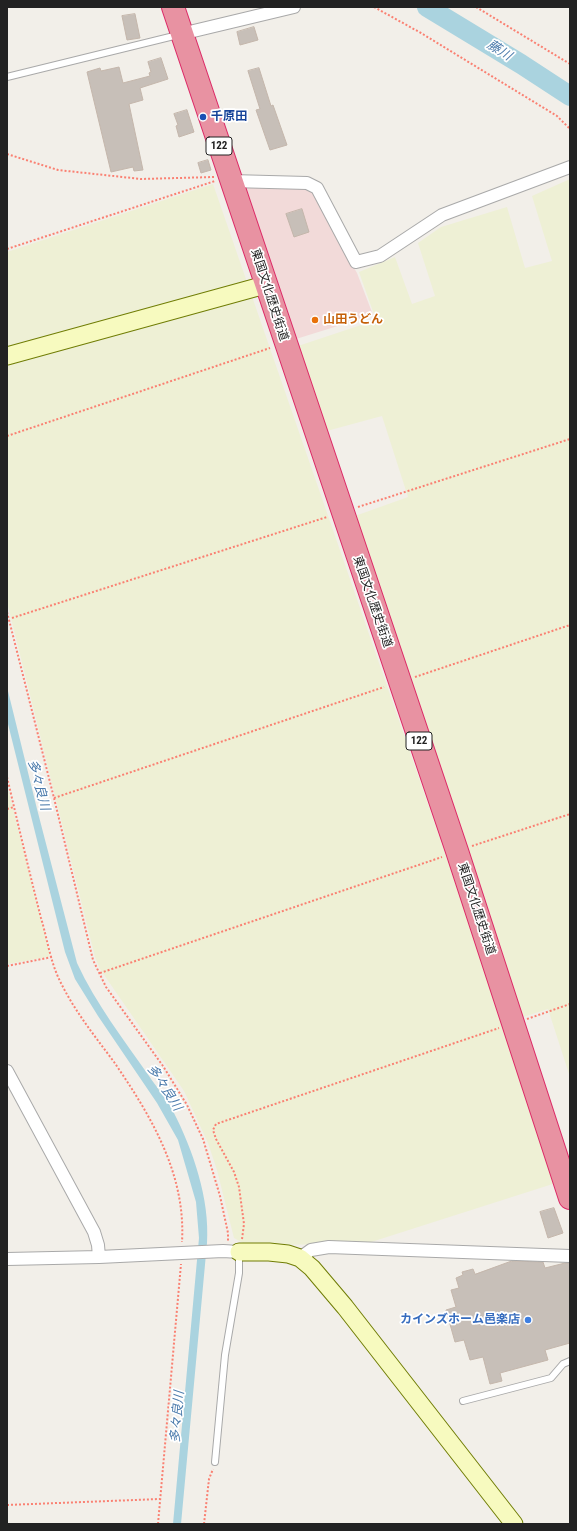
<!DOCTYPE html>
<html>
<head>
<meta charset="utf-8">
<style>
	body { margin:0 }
	#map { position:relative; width:577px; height:1531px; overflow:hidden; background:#f2efe9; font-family:"Roboto Condensed",sans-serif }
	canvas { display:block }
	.frame { position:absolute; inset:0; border:8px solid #222; pointer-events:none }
</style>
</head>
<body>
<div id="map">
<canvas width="577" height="1531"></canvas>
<div class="frame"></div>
</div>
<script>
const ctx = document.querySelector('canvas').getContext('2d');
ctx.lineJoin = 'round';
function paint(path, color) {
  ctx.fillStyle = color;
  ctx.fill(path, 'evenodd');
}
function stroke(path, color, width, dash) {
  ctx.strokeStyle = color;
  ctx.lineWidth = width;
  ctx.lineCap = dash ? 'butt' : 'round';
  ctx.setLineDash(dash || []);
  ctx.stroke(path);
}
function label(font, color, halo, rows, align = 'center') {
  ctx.font = font + ' "Roboto Condensed","Noto Sans JP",sans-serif';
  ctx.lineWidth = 3.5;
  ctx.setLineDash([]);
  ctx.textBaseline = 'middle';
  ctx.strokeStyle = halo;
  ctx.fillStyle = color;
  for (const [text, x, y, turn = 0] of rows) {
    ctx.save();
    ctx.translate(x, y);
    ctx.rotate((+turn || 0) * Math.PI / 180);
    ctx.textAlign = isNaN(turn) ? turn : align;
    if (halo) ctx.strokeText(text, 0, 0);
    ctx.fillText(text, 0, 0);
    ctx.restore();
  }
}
paint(new Path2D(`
	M 244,185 L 307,188 L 314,191 L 347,256 L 357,273 L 373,315 L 296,339 Z`), '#f2dad9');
paint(new Path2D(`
	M 570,179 L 570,1077 L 548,1009 L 523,1017 L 355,516 L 408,497 L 382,416 L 323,432 L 298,346 L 376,320 L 359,272 L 395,257 L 412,304 L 435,296 L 418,243 L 441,227 L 507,207 L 525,268 L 552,261 L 532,196 Z
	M 213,184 L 559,1182 L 365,1244 L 247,1245 L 234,1238 L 217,1170 L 208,1143 L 184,1091 L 100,969 L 95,957 L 7,602 L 7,252 Z
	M 7,785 L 50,955 L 48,957 L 7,964 Z`), '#eef0d5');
paint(new Path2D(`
	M 7,687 L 37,809 L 77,963 C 96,1004 124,1040 149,1076 C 157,1088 167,1099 173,1111 C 193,1150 210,1199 207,1243 L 181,1524 L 173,1524 L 199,1238 L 196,1202 L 178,1140 L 157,1103 L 98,1016 L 75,979 L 65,952 L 7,720 Z`), '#aad3df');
stroke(new Path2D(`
	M 427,7 L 521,64 L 570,96`), '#aad3df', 20);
const building = new Path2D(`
	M 135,14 L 140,38 L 127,40 L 122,16 Z
	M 254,27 L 258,40 L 240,45 L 237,32 Z
	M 161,58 L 168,79 L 140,88 L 143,100 L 129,104 L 143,170 L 134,171 L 133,167 L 111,172 L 87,72 L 100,68 L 101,71 L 119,67 L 123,83 L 150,76 L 149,73 L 151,72 L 148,62 Z
	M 259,68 L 271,106 L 273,105 L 287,145 L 270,150 L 256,110 L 260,109 L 248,71 Z
	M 187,110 L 194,132 L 179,137 L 176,126 L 178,125 L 174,114 Z
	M 208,160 L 211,170 L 201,173 L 198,163 Z
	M 302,209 L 309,232 L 294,237 L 286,214 Z
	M 554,1208 L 563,1233 L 548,1238 L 540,1212 Z
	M 512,1261 L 543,1262 L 545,1268 L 565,1263 L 570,1263 L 570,1343 L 545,1350 L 548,1360 L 500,1373 L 502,1381 L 490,1384 L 483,1357 L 470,1360 L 464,1340 L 455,1342 L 446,1310 L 456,1307 L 451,1290 L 459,1288 L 456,1278 L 463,1275 L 462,1272 L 473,1269 L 475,1274 Z`);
paint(building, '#c7bfb8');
stroke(building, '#c4b6ab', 1);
const lane = new Path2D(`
	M 7,77 L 178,35
	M 463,1401 L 551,1378 L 563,1364 L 570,1361
	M 215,1462 L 225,1355 L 239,1273 L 239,1253`);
const street = new Path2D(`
	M 181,34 L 294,7
	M 231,181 L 307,183 L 317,188 L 356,262 L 380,256 L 442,215 L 570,167
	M 7,1071 L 94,1232 L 98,1245 L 99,1257
	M 300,1258 L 311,1250 L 329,1247 L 570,1256
	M 7,1259 L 99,1257 L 223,1251 L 239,1252`);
const secondary = new Path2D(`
	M 7,356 L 265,285
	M 239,1252 L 269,1252 L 288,1254 L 300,1258 L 312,1268 L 345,1307 L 514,1524`);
const highway = new Path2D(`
	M 173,7 L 457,851 L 570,1198`);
stroke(lane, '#a9a9a9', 8);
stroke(street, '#a9a9a9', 14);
stroke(secondary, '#707d05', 19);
stroke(highway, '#dc2a67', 24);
stroke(new Path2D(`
	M 374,7 L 421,33 L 557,116 L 570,129
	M 476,7 L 570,64
	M 7,154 L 58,170 L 141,179 L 214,177
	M 7,249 L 215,181
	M 7,436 L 270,348
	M 358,507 L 570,439
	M 7,612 L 54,798 L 93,960 L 106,987 L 163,1066 L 187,1105 L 203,1139 L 220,1196 L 228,1233 L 228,1241
	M 12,618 L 327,517
	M 415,677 L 570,625
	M 7,777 C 18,824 29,871 41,918 C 47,938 50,960 59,979 C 73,1009 94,1035 114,1062 C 151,1116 186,1174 182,1242
	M 54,798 L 384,687
	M 7,809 L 14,807
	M 472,846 L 570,814
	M 7,966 L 52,957
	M 100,973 L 442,857
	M 527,1019 L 570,1004
	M 242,1239 L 244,1224 L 239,1187 L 234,1172 L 216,1139 L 213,1130 L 216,1124 L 499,1028
	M 7,1505 L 160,1499
	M 158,1524 L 181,1264
	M 204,1524 L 209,1479 L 213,1469`), '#fa8072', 2, [2, 2]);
stroke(lane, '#fff', 6);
stroke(street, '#fff', 12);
stroke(secondary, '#f7fabf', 17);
stroke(highway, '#e892a2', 22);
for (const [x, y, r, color] of [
	[203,117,4,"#1a4fb4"],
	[315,320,4,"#e8710a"],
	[528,1320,4,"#3f7fe0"]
]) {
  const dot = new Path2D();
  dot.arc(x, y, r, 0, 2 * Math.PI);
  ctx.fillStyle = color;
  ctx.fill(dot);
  stroke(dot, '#fff', 1.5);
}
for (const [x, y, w] of [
	[219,146,26],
	[419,741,26]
]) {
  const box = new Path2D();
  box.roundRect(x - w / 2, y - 9, w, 18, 3);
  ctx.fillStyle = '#fff';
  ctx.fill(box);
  stroke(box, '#222', 1);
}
label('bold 11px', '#222', null, [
	["122",219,146],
	["122",419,741]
]);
label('bold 12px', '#164399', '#fff', [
	["千原田",211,117]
], 'left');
label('12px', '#222', '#fff', [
	["東国文化歴史街道",269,295,72],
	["東国文化歴史街道",372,602,71],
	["東国文化歴史街道",476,909,72]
]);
label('bold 12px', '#c56008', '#fff', [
	["山田うどん",323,320]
], 'left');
label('bold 12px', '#366cbe', '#fff', [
	["カインズホーム邑楽店",520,1320]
], 'right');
label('italic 13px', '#4a7aab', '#fff', [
	["藤川",499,51,32],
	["多々良川",38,785,75],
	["多々良川",164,1088,57],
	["多々良川",178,1417,-85]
]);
</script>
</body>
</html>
